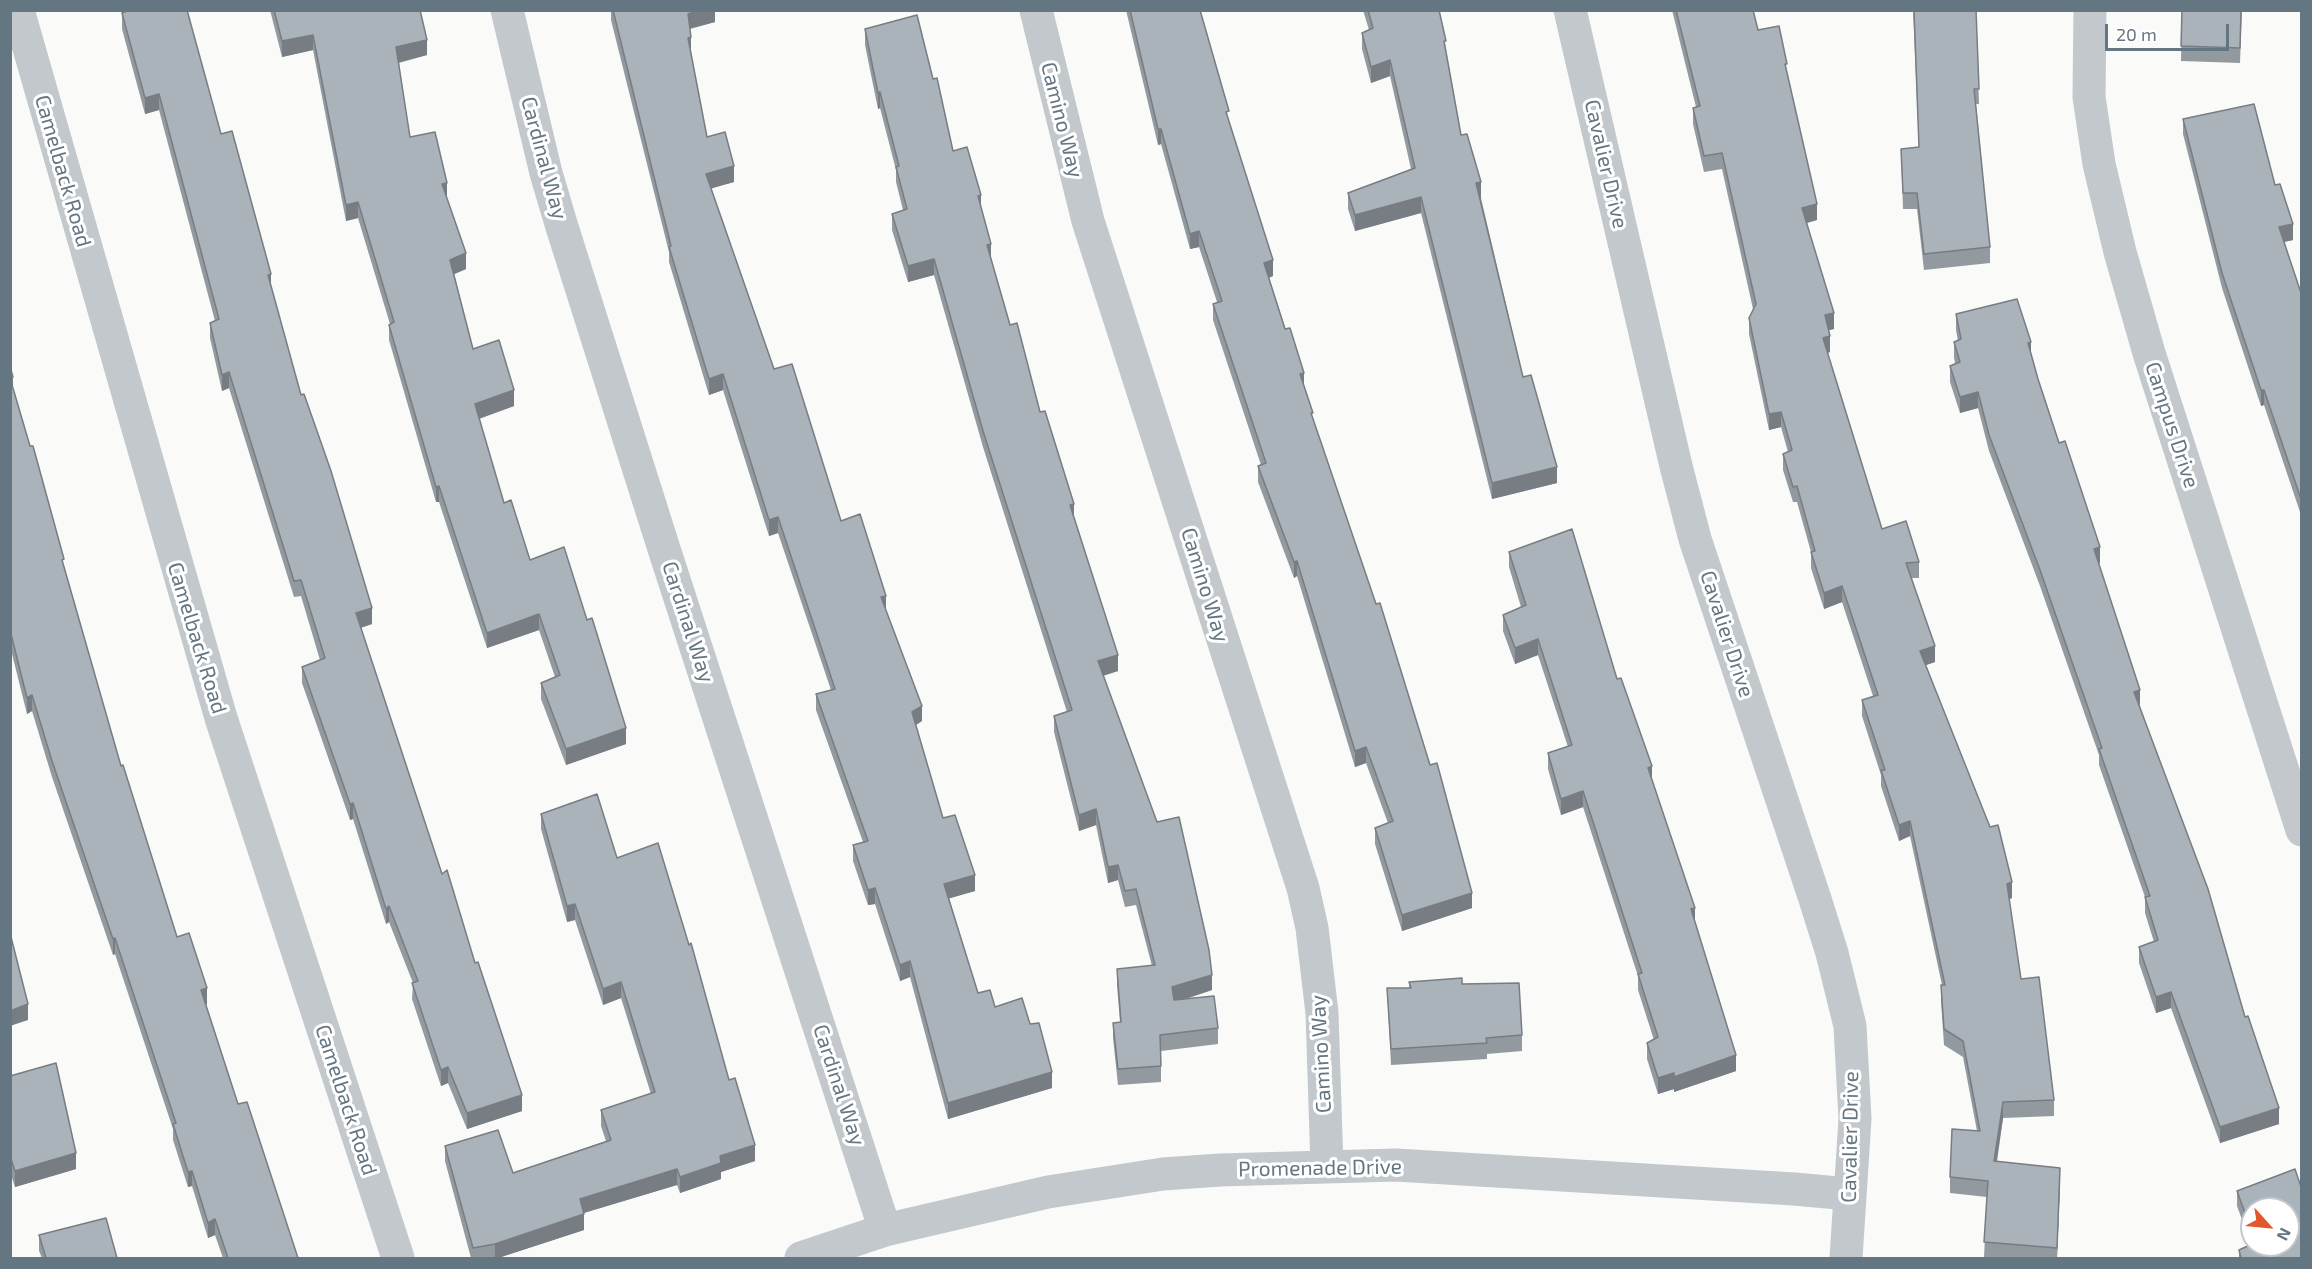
<!DOCTYPE html>
<html>
<head>
<meta charset="utf-8">
<style>
	body { margin:0 }
	#map { position:relative; width:2312px; height:1269px; overflow:hidden; background:#fafaf8; font-family:"Exo 2",sans-serif }
	canvas { display:block }
	.frame { position:absolute; inset:0; border:12px solid #657683; pointer-events:none }
	.north { position:absolute; left:2240px; top:1197px; width:60px; height:60px; box-sizing:border-box; background:#fff; border:2px solid #c1c8cd; border-radius:50%; rotate:117deg; font-size:16px; font-weight:700; line-height:24px; text-align:center; color:#657683 }
	.north::after { content:''; display:block; margin:auto; width:21px; height:27px; background:#e4572e; clip-path:polygon(50% 0,100% 100%,50% 72%,0 100%) }
	.scale { position:absolute; left:2105px; top:24px; width:124px; height:27px; box-sizing:border-box; border:3px solid #657683; border-top:0; padding-left:8px; font-size:18px; line-height:21px; white-space:nowrap; color:#657683; -webkit-text-stroke:4px #fff; paint-order:stroke }
</style>
</head>
<body>
<div id="map">
<canvas width="2312" height="1269"></canvas>
<div class="frame"></div>
<div class="north">N</div>
<div class="scale">20 m</div>
</div>
<script>
const ctx = document.querySelector('canvas').getContext('2d');
ctx.lineJoin = 'round';
function stroke(path, color, width, dash) {
  ctx.strokeStyle = color;
  ctx.lineWidth = width;
  ctx.lineCap = dash ? 'butt' : 'round';
  ctx.setLineDash(dash || []);
  ctx.stroke(path);
}
function paint(path, color) {
  ctx.fillStyle = color;
  ctx.fill(path, 'evenodd');
}
function label(font, color, halo, rows, align = 'center') {
  ctx.font = font + ' "Exo 2",sans-serif';
  ctx.lineWidth = 6;
  ctx.setLineDash([]);
  ctx.textBaseline = 'middle';
  ctx.strokeStyle = halo;
  ctx.fillStyle = color;
  for (const [text, x, y, turn = 0] of rows) {
    ctx.save();
    ctx.translate(x, y);
    ctx.rotate((+turn || 0) * Math.PI / 180);
    ctx.textAlign = isNaN(turn) ? turn : align;
    if (halo) ctx.strokeText(text, 0, 0);
    ctx.fillText(text, 0, 0);
    ctx.restore();
  }
}
stroke(new Path2D(`
	M 18,10 L 221,718 L 398,1258
	M 507,10 L 546,173 L 562,227 L 665,552 L 885,1230
	M 1036,10 L 1088,221 L 1303,888 L 1312,928 L 1322,1013 L 1327,1167
	M 1570,10 L 1676,466 L 1695,539 L 1815,899 L 1832,953 L 1850,1026 L 1855,1119 L 1846,1258
	M 2090,10 L 2089,97 L 2099,164 L 2120,252 L 2149,353 L 2302,830
	M 801,1258 L 885,1230 L 1048,1192 L 1163,1174 L 1220,1170 L 1396,1165 L 1794,1189 L 1849,1194`), '#c3c8cc', 33);
paint(new Path2D(`
	M 270,10 L 420,10 L 427,55 L 399,63 L 410,137 L 447,198 L 466,269 L 454,274 L 473,349 L 514,406 L 479,419 L 504,503 L 530,560 L 626,744 L 566,765 L 541,699 L 541,683 L 555,677 L 539,630 L 487,648 L 439,502 L 436,502 L 389,340 L 389,325 L 390,324 L 358,218 L 346,221 L 313,50 L 282,57 Z
	M 611,10 L 715,10 L 715,22 L 690,29 L 691,53 L 707,137 L 734,182 L 711,188 L 774,369 L 841,521 L 886,610 L 922,721 L 916,725 L 943,818 L 975,891 L 949,898 L 978,993 L 995,1007 L 1030,1024 L 1052,1088 L 948,1119 L 910,977 L 900,981 L 875,904 L 868,905 L 853,861 L 853,845 L 863,842 L 816,710 L 816,694 L 831,690 L 778,533 L 769,536 L 723,390 L 709,395 L 669,262 L 669,252 L 611,20 Z
	M 1126,10 L 1200,10 L 1229,121 L 1273,276 L 1269,278 L 1304,385 L 1313,419 L 1472,908 L 1402,931 L 1375,844 L 1375,828 L 1388,823 L 1366,763 L 1355,767 L 1297,576 L 1294,578 L 1258,482 L 1258,466 L 1261,465 L 1213,320 L 1213,304 L 1217,302 L 1199,247 L 1190,249 L 1161,144 L 1158,145 Z
	M 1363,10 L 1439,10 L 1461,135 L 1481,198 L 1523,377 L 1557,483 L 1492,499 L 1421,213 L 1355,231 L 1348,209 L 1348,193 L 1411,169 L 1390,76 L 1371,83 L 1362,49 L 1362,33 L 1369,30 Z
	M 1672,10 L 1753,10 L 1758,30 L 1787,76 L 1817,220 L 1807,223 L 1834,329 L 1829,330 L 1830,352 L 1827,353 L 1882,529 L 1919,562 L 1919,578 L 1912,578 L 1935,662 L 1926,665 L 2012,898 L 2009,899 L 2021,979 L 2054,1100 L 2054,1116 L 2003,1118 L 1997,1162 L 2060,1184 L 2057,1258 L 1995,1258 L 1984,1257 L 1987,1197 L 1950,1193 L 1950,1177 L 1977,1131 L 1963,1057 L 1944,1045 L 1941,1001 L 1941,985 L 1942,985 L 1910,836 L 1899,841 L 1881,786 L 1881,775 L 1862,716 L 1862,700 L 1873,696 L 1842,602 L 1824,609 L 1811,568 L 1811,552 L 1797,502 L 1793,502 L 1783,470 L 1783,454 L 1788,452 L 1781,427 L 1769,430 L 1749,334 L 1749,318 L 1753,309 L 1722,169 L 1704,172 L 1693,124 L 1693,108 L 1696,107 Z
	M 1913,10 L 1976,10 L 1979,104 L 1976,104 L 1990,247 L 1990,263 L 1924,270 L 1917,209 L 1903,209 L 1901,149 L 1919,147 Z
	M 2182,10 L 2242,10 L 2240,63 L 2181,61 Z
	M 122,13 L 221,134 L 271,288 L 301,395 L 372,624 L 361,628 L 442,874 L 475,963 L 522,1111 L 467,1129 L 448,1083 L 441,1086 L 412,999 L 413,983 L 389,922 L 386,924 L 353,819 L 350,820 L 302,683 L 302,667 L 320,660 L 301,596 L 294,597 L 229,388 L 222,391 L 210,338 L 210,323 L 215,321 L 159,110 L 145,114 L 122,29 Z
	M 865,29 L 933,79 L 953,151 L 981,208 L 991,258 L 1010,325 L 1040,412 L 1074,518 L 1118,671 L 1103,676 L 1212,990 L 1186,999 L 1218,1028 L 1218,1044 L 1161,1051 L 1161,1082 L 1118,1085 L 1113,1038 L 1113,1023 L 1120,1022 L 1117,985 L 1117,969 L 1152,966 L 1136,905 L 1125,907 L 1118,880 L 1108,883 L 1096,825 L 1079,831 L 1054,732 L 1054,716 L 1067,712 L 983,447 L 934,275 L 908,282 L 892,230 L 892,214 L 903,210 L 896,182 L 896,170 L 880,108 L 878,109 L 865,45 Z
	M 2183,119 L 2275,185 L 2293,240 L 2284,242 L 2301,293 L 2301,515 L 2264,405 L 2261,406 L 2222,288 L 2183,134 Z
	M 1956,314 L 2031,356 L 2038,379 L 2100,563 L 2098,564 L 2140,706 L 2245,1017 L 2279,1124 L 2220,1143 L 2171,1008 L 2156,1013 L 2139,963 L 2139,947 L 2154,942 L 2145,913 L 2145,897 L 2099,765 L 2099,755 L 2040,586 L 1989,451 L 1978,408 L 1960,413 L 1950,382 L 1950,366 L 1955,363 L 1954,358 L 1954,342 L 1958,341 L 1956,330 Z
	M 10,366 L 13,388 L 121,766 L 177,937 L 207,1004 L 206,1004 L 238,1104 L 298,1258 L 223,1258 L 215,1235 L 208,1238 L 192,1186 L 188,1187 L 173,1140 L 173,1129 L 115,954 L 113,955 L 52,777 L 32,711 L 27,714 L 10,646 Z
	M 1509,552 L 1617,679 L 1652,779 L 1695,922 L 1736,1071 L 1674,1092 L 1674,1089 L 1658,1094 L 1647,1059 L 1647,1043 L 1654,1040 L 1638,990 L 1638,976 L 1583,807 L 1561,815 L 1548,769 L 1548,753 L 1568,747 L 1538,655 L 1515,664 L 1503,631 L 1503,615 L 1521,607 L 1509,567 Z
	M 541,814 L 617,858 L 729,1080 L 755,1161 L 721,1172 L 721,1179 L 680,1193 L 677,1185 L 584,1213 L 584,1230 L 498,1258 L 471,1258 L 445,1161 L 445,1146 L 513,1173 L 606,1141 L 601,1126 L 601,1110 L 651,1094 L 621,998 L 603,1005 L 575,920 L 567,922 L 541,829 Z
	M 1409,982 L 1462,984 L 1522,1035 L 1522,1051 L 1487,1054 L 1487,1059 L 1391,1065 L 1387,988 L 1409,988 Z
	M 10,1076 L 76,1169 L 15,1187 L 10,1172 Z
	M 2237,1191 L 2301,1258 L 2239,1258 L 2239,1250 L 2251,1244 L 2237,1206 ZM 2252,1209 L 2288,1245 L 2252,1245 Z
	M 39,1235 L 117,1258 L 42,1258 L 39,1251 Z`), '#929a9f');
paint(new Path2D(`
	M 699,10 L 715,10 L 715,22 L 688,29 L 688,14 Z
	M 313,35 L 313,50 L 282,57 L 282,41 Z
	M 691,37 L 691,53 L 688,38 Z
	M 427,40 L 427,55 L 396,63 L 396,47 Z
	M 1390,60 L 1390,76 L 1371,83 L 1371,67 Z
	M 880,92 L 880,108 L 878,109 L 878,93 Z
	M 159,94 L 159,110 L 145,114 L 145,98 Z
	M 1158,129 L 1161,129 L 1161,144 L 1158,145 Z
	M 734,166 L 734,182 L 706,190 L 706,174 Z
	M 1481,182 L 1481,198 L 1476,199 L 1476,183 Z
	M 447,183 L 447,199 L 442,184 Z
	M 981,195 L 981,210 L 978,196 Z
	M 1421,197 L 1421,213 L 1355,231 L 1355,215 Z
	M 358,202 L 358,218 L 346,221 L 346,205 Z
	M 1817,204 L 1817,220 L 1802,224 L 1802,208 Z
	M 2293,224 L 2293,240 L 2279,243 L 2279,227 Z
	M 1199,231 L 1199,247 L 1190,249 L 1190,234 Z
	M 991,244 L 991,260 L 987,245 Z
	M 466,253 L 466,269 L 450,276 L 450,260 Z
	M 934,259 L 934,275 L 908,282 L 908,266 Z
	M 1273,260 L 1273,276 L 1264,279 L 1264,263 Z
	M 271,274 L 271,290 L 268,275 Z
	M 1834,313 L 1834,329 L 1825,331 L 1825,315 Z
	M 1830,336 L 1830,352 L 1823,354 L 1823,338 Z
	M 2031,342 L 2031,358 L 2028,343 Z
	M 229,372 L 229,388 L 222,391 L 222,375 Z
	M 1304,373 L 1304,389 L 1300,374 Z
	M 723,374 L 723,390 L 709,395 L 709,379 Z
	M 13,377 L 13,393 L 10,378 Z
	M 514,390 L 514,406 L 475,420 L 475,404 Z
	M 2261,390 L 2264,390 L 2264,405 L 2261,406 Z
	M 1978,392 L 1978,408 L 1960,413 L 1960,397 Z
	M 1781,412 L 1781,427 L 1769,430 L 1769,414 Z
	M 1557,467 L 1557,483 L 1492,499 L 1492,483 Z
	M 439,486 L 439,502 L 436,502 L 436,487 Z
	M 1074,504 L 1074,519 L 1070,505 Z
	M 778,517 L 778,533 L 769,536 L 769,520 Z
	M 2100,547 L 2100,563 L 2094,565 L 2094,549 Z
	M 1297,561 L 1297,576 L 1294,578 L 1294,562 Z
	M 1842,586 L 1842,602 L 1824,609 L 1824,593 Z
	M 886,596 L 886,612 L 881,597 Z
	M 372,608 L 372,624 L 356,629 L 356,613 Z
	M 539,614 L 539,630 L 487,648 L 487,633 Z
	M 1538,639 L 1538,655 L 1515,664 L 1515,648 Z
	M 1935,646 L 1935,662 L 1920,667 L 1920,651 Z
	M 1118,655 L 1118,671 L 1098,677 L 1098,661 Z
	M 2140,690 L 2140,706 L 2134,692 Z
	M 32,695 L 32,711 L 27,714 L 27,698 Z
	M 922,706 L 922,721 L 912,727 L 912,712 Z
	M 626,728 L 626,744 L 566,765 L 566,749 Z
	M 1366,747 L 1366,763 L 1355,767 L 1355,751 Z
	M 1652,766 L 1652,782 L 1648,768 Z
	M 1583,791 L 1583,807 L 1561,815 L 1561,799 Z
	M 353,803 L 353,819 L 350,820 L 350,804 Z
	M 1096,809 L 1096,825 L 1079,831 L 1079,815 Z
	M 1910,821 L 1910,836 L 1899,841 L 1899,825 Z
	M 1118,865 L 1118,880 L 1108,883 L 1108,867 Z
	M 975,875 L 975,891 L 944,900 L 944,884 Z
	M 2012,882 L 2012,898 L 2007,900 L 2007,884 Z
	M 875,888 L 875,904 L 868,905 L 868,890 Z
	M 1472,893 L 1472,908 L 1402,931 L 1402,915 Z
	M 575,904 L 575,920 L 567,922 L 567,906 Z
	M 389,906 L 389,922 L 386,924 L 386,909 Z
	M 1695,908 L 1695,924 L 1691,909 Z
	M 115,938 L 115,954 L 113,955 L 113,939 Z
	M 910,961 L 910,977 L 900,981 L 900,965 Z
	M 1212,975 L 1212,990 L 1172,1003 L 1172,987 Z
	M 621,982 L 621,998 L 603,1005 L 603,989 Z
	M 207,988 L 207,1004 L 201,1006 L 201,990 Z
	M 2171,992 L 2171,1008 L 2156,1013 L 2156,997 Z
	M 28,1004 L 28,1020 L 10,1026 L 10,1011 Z
	M 1736,1055 L 1736,1071 L 1674,1092 L 1674,1077 Z
	M 448,1067 L 448,1083 L 441,1086 L 441,1070 Z
	M 1052,1072 L 1052,1088 L 948,1119 L 948,1103 Z
	M 1674,1073 L 1674,1089 L 1658,1094 L 1658,1078 Z
	M 522,1095 L 522,1111 L 467,1129 L 467,1113 Z
	M 2003,1102 L 2003,1118 L 1994,1177 L 1994,1161 Z
	M 2279,1108 L 2279,1124 L 2220,1143 L 2220,1127 Z
	M 755,1145 L 755,1161 L 721,1172 L 721,1179 L 680,1193 L 680,1177 L 720,1156 Z
	M 76,1153 L 76,1169 L 15,1187 L 15,1171 Z
	M 2060,1168 L 2060,1184 L 2057,1258 L 2057,1248 Z
	M 677,1169 L 677,1185 L 580,1214 L 580,1199 Z
	M 192,1171 L 192,1186 L 188,1187 L 188,1172 Z
	M 584,1214 L 584,1230 L 498,1258 L 495,1258 L 495,1244 Z
	M 215,1219 L 215,1235 L 208,1238 L 208,1223 Z`), '#777d82');
const building = new Path2D(`
	M 130,10 L 187,10 L 221,134 L 232,131 L 271,274 L 268,275 L 301,395 L 304,394 L 331,471 L 372,608 L 356,613 L 442,874 L 447,870 L 475,963 L 478,962 L 522,1095 L 467,1113 L 448,1067 L 441,1070 L 412,983 L 418,981 L 389,906 L 386,909 L 353,803 L 350,804 L 302,667 L 325,658 L 301,580 L 294,581 L 229,372 L 222,375 L 210,323 L 219,319 L 159,94 L 145,98 L 122,13 Z
	M 274,10 L 420,10 L 427,40 L 396,47 L 410,137 L 435,132 L 447,183 L 442,184 L 466,253 L 450,260 L 473,349 L 499,340 L 514,390 L 475,404 L 504,503 L 511,500 L 530,560 L 564,547 L 587,620 L 592,618 L 626,728 L 566,749 L 541,683 L 560,675 L 539,614 L 487,633 L 439,486 L 436,487 L 389,325 L 394,322 L 358,202 L 346,205 L 313,35 L 282,41 Z
	M 613,10 L 699,10 L 688,14 L 691,37 L 688,38 L 707,137 L 725,132 L 734,166 L 706,174 L 774,369 L 792,364 L 841,521 L 860,514 L 886,596 L 881,597 L 922,706 L 912,712 L 943,818 L 955,815 L 975,875 L 944,884 L 978,993 L 990,990 L 995,1007 L 1022,998 L 1030,1024 L 1039,1023 L 1052,1072 L 948,1103 L 910,961 L 900,965 L 875,888 L 868,890 L 853,845 L 868,841 L 816,694 L 835,689 L 778,517 L 769,520 L 723,374 L 709,379 L 669,247 L 671,246 Z
	M 1130,10 L 1200,10 L 1229,111 L 1226,112 L 1273,260 L 1264,263 L 1285,329 L 1290,328 L 1304,373 L 1300,374 L 1313,413 L 1311,413 L 1376,604 L 1380,603 L 1430,765 L 1437,763 L 1472,893 L 1402,915 L 1375,828 L 1393,821 L 1366,747 L 1355,751 L 1297,561 L 1294,562 L 1258,466 L 1266,463 L 1213,304 L 1222,301 L 1199,231 L 1190,234 L 1161,129 L 1158,129 Z
	M 1368,10 L 1439,10 L 1446,41 L 1444,41 L 1461,135 L 1467,134 L 1481,182 L 1476,183 L 1523,377 L 1531,375 L 1557,467 L 1492,483 L 1421,197 L 1355,215 L 1348,193 L 1415,168 L 1390,60 L 1371,67 L 1362,33 L 1373,28 Z
	M 1676,10 L 1753,10 L 1758,30 L 1779,26 L 1787,64 L 1785,64 L 1817,204 L 1802,208 L 1834,313 L 1825,315 L 1830,336 L 1823,338 L 1882,529 L 1906,521 L 1919,562 L 1906,563 L 1935,646 L 1920,651 L 1990,827 L 1998,825 L 2012,882 L 2007,884 L 2021,979 L 2039,977 L 2054,1100 L 2003,1102 L 1994,1161 L 2060,1168 L 2057,1248 L 1984,1242 L 1988,1181 L 1950,1177 L 1952,1129 L 1980,1131 L 1963,1041 L 1944,1029 L 1941,985 L 1945,985 L 1910,821 L 1899,825 L 1881,770 L 1885,770 L 1862,700 L 1878,695 L 1842,586 L 1824,593 L 1811,552 L 1815,551 L 1797,486 L 1793,487 L 1783,454 L 1792,450 L 1781,412 L 1769,414 L 1749,318 L 1756,304 L 1722,153 L 1704,156 L 1693,108 L 1700,106 Z
	M 1914,10 L 1976,10 L 1979,89 L 1974,89 L 1990,247 L 1924,254 L 1917,193 L 1903,193 L 1901,149 L 1919,147 Z
	M 2182,10 L 2241,10 L 2240,48 L 2181,46 Z
	M 917,15 L 933,79 L 937,78 L 953,151 L 967,147 L 981,195 L 978,196 L 991,244 L 987,245 L 1010,325 L 1017,323 L 1040,412 L 1045,411 L 1074,504 L 1070,505 L 1118,655 L 1098,661 L 1157,822 L 1179,817 L 1209,950 L 1212,975 L 1172,987 L 1174,1000 L 1214,996 L 1218,1028 L 1160,1035 L 1161,1066 L 1118,1069 L 1113,1023 L 1121,1022 L 1117,969 L 1155,965 L 1136,889 L 1125,891 L 1118,865 L 1108,867 L 1096,809 L 1079,815 L 1054,716 L 1072,710 L 983,431 L 934,259 L 908,266 L 892,214 L 907,209 L 896,167 L 899,166 L 880,92 L 878,93 L 865,29 Z
	M 2254,104 L 2275,185 L 2280,184 L 2293,224 L 2279,227 L 2301,293 L 2301,499 L 2264,390 L 2261,390 L 2222,273 L 2183,119 Z
	M 2017,299 L 2031,342 L 2028,343 L 2038,379 L 2059,443 L 2065,441 L 2100,547 L 2094,549 L 2140,690 L 2134,692 L 2208,889 L 2245,1017 L 2248,1016 L 2279,1108 L 2220,1127 L 2171,992 L 2156,997 L 2139,947 L 2158,940 L 2145,897 L 2150,896 L 2099,749 L 2102,748 L 2040,570 L 1989,435 L 1978,392 L 1960,397 L 1950,366 L 1960,362 L 1954,342 L 1961,339 L 1956,314 Z
	M 10,366 L 13,377 L 10,378 Z
	M 10,378 L 30,446 L 33,446 L 64,559 L 62,560 L 121,766 L 123,765 L 177,937 L 189,933 L 207,988 L 201,990 L 238,1104 L 247,1102 L 298,1258 L 228,1258 L 215,1219 L 208,1223 L 192,1171 L 188,1172 L 173,1124 L 176,1123 L 115,938 L 113,939 L 52,761 L 32,695 L 27,698 L 10,630 Z
	M 1572,529 L 1617,679 L 1621,678 L 1652,766 L 1648,768 L 1695,908 L 1691,909 L 1736,1055 L 1674,1077 L 1674,1073 L 1658,1078 L 1647,1043 L 1658,1037 L 1638,974 L 1642,973 L 1583,791 L 1561,799 L 1548,753 L 1572,745 L 1538,639 L 1515,648 L 1503,615 L 1526,605 L 1509,552 Z
	M 597,794 L 617,858 L 658,843 L 689,945 L 691,943 L 729,1080 L 735,1078 L 755,1145 L 720,1156 L 721,1163 L 680,1177 L 677,1169 L 580,1199 L 584,1214 L 495,1244 L 473,1248 L 445,1146 L 498,1130 L 513,1173 L 611,1140 L 601,1110 L 655,1092 L 621,982 L 603,989 L 575,904 L 567,906 L 541,814 Z
	M 10,933 L 28,1004 L 10,1011 Z
	M 1462,978 L 1462,984 L 1519,983 L 1522,1035 L 1486,1038 L 1487,1043 L 1391,1049 L 1387,988 L 1411,988 L 1409,982 Z
	M 56,1063 L 76,1153 L 15,1171 L 10,1156 L 10,1076 Z
	M 2295,1169 L 2301,1187 L 2301,1258 L 2241,1258 L 2239,1250 L 2252,1244 L 2252,1245 L 2288,1245 L 2288,1209 L 2252,1209 L 2252,1232 L 2237,1191 Z
	M 106,1218 L 117,1258 L 46,1258 L 39,1235 Z`);
paint(building, '#aab3b9');
stroke(building, '#777d82', 1.5);
label('21px', '#657683', '#fff', [
	["Camino Way",1062,120,76],
	["Cardinal Way",544,158,75],
	["Cavalier Drive",1606,164,77],
	["Camelback Road",63,171,74],
	["Campus Drive",2172,425,72],
	["Camino Way",1205,585,73],
	["Cardinal Way",688,622,72],
	["Cavalier Drive",1727,634,72],
	["Camelback Road",197,638,73],
	["Camino Way",1321,1054,-93],
	["Cardinal Way",839,1085,72],
	["Camelback Road",346,1100,72],
	["Cavalier Drive",1850,1137,-89],
	["Promenade Drive",1320,1168,-1]
]);
</script>
</body>
</html>
